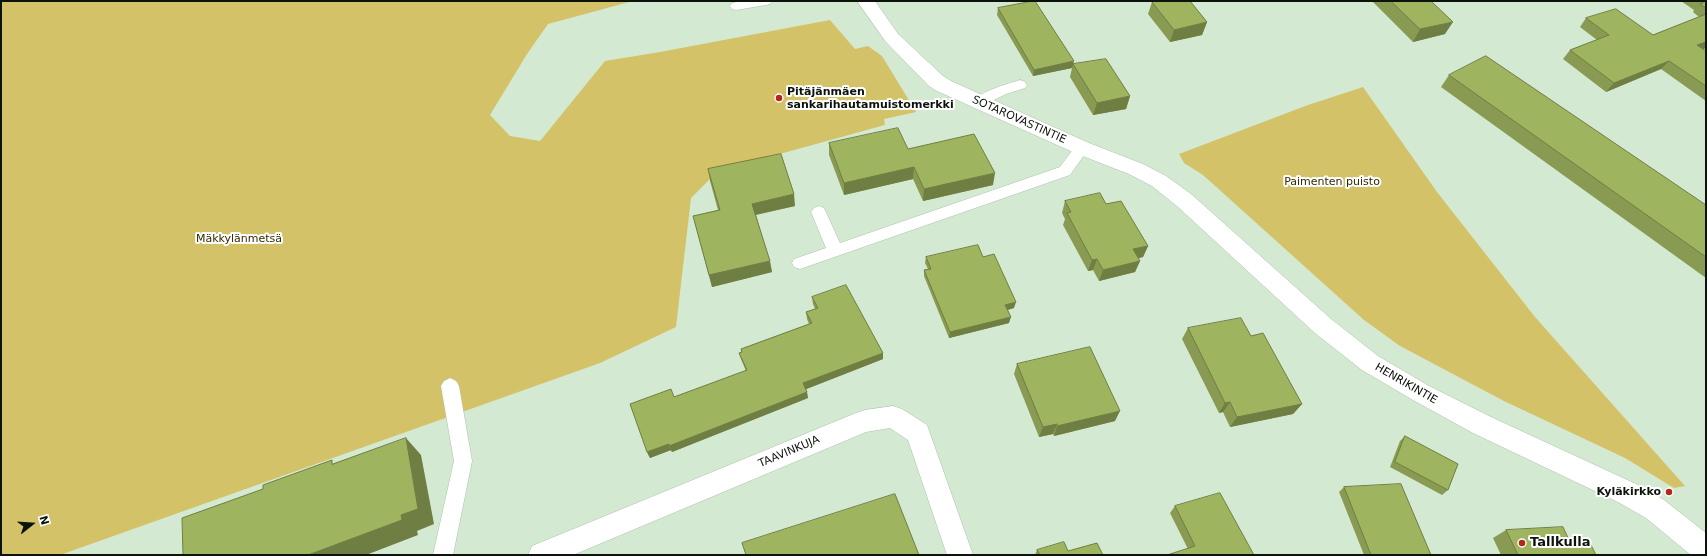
<!DOCTYPE html>
<html>
<head>
<meta charset="utf-8">
<style>
	body { margin:0 }
	#map { position:relative; width:1707px; height:556px; overflow:hidden; background:#d4e9d2; font-family:"DejaVu Sans",sans-serif }
	canvas { display:block }
	.frame { position:absolute; inset:0; border:2px solid #0c130b; pointer-events:none }
	.north { position:absolute; left:12px; top:504px; width:40px; height:40px; -webkit-text-stroke:3px #fff; paint-order:stroke; rotate:73deg; font-size:11px; font-weight:700; line-height:16px; text-align:center; color:#0c130b }
	.north::after { content:''; display:block; margin:auto; width:14px; height:18px; background:#0c130b; clip-path:polygon(50% 0,100% 100%,50% 72%,0 100%) }
</style>
</head>
<body>
<div id="map">
<canvas width="1707" height="556"></canvas>
<div class="frame"></div>
<div class="north">N</div>
</div>
<script>
const ctx = document.querySelector('canvas').getContext('2d');
ctx.lineJoin = 'round';
function paint(path, color) {
  ctx.fillStyle = color;
  ctx.fill(path, 'evenodd');
}
function stroke(path, color, width, dash) {
  ctx.strokeStyle = color;
  ctx.lineWidth = width;
  ctx.lineCap = dash ? 'butt' : 'round';
  ctx.setLineDash(dash || []);
  ctx.stroke(path);
}
function label(font, color, halo, rows, align = 'center') {
  ctx.font = font + ' "DejaVu Sans",sans-serif';
  ctx.lineWidth = 4;
  ctx.setLineDash([]);
  ctx.textBaseline = 'middle';
  ctx.strokeStyle = halo;
  ctx.fillStyle = color;
  for (const [text, x, y, turn = 0] of rows) {
    ctx.save();
    ctx.translate(x, y);
    ctx.rotate((+turn || 0) * Math.PI / 180);
    ctx.textAlign = isNaN(turn) ? turn : align;
    if (halo) ctx.strokeText(text, 0, 0);
    ctx.fillText(text, 0, 0);
    ctx.restore();
  }
}
paint(new Path2D(`
	M 1,1 L 633,1 L 548,24 L 527,54 L 490,115 L 510,136 L 540,141 L 605,61 L 660,52 L 830,20 L 855,49 L 868,46 L 882,56 L 916,112 L 884,119 L 885,125 L 718,171 L 691,198 L 676,327 L 600,363 L 60,555 L 1,555 Z
	M 1363,87 L 1437,192 L 1535,317 L 1685,486 L 1674,488 L 1625,458 L 1504,401 L 1400,346 L 1364,320 L 1203,175 L 1184,163 L 1179,154 L 1308,105 Z`), '#d4c268');
const service = new Path2D(`
	M 742,1 L 772,1 L 770,4 L 766,5 L 736,10 L 732,9 L 730,6 L 732,3 Z
	M 1020,80 L 1025,82 L 1027,85 L 1025,88 L 1006,94 L 980,107 L 975,105 L 973,102 C 980,91 1008,84 1020,80 Z
	M 1082,143 L 1087,144 L 1089,148 L 1070,175 L 800,269 L 794,267 L 792,263 L 794,259 L 826,248 L 811,212 L 814,208 L 819,206 L 824,208 L 840,243 L 1060,167 L 1077,144 Z
	M 450,378 L 456,381 L 459,386 L 472,461 L 453,555 L 433,555 L 454,461 L 441,386 L 444,381 Z`);
const minor = new Path2D(`
	M 857,1 L 875,1 L 898,34 L 943,76 L 951,81 L 1089,143 L 1143,164 L 1166,176 L 1191,194 L 1331,319 L 1378,356 L 1429,386 L 1491,417 L 1636,484 L 1664,500 L 1706,533 L 1706,555 L 1691,555 L 1646,518 L 1618,502 L 1473,433 L 1413,400 L 1362,370 L 1315,333 L 1177,206 L 1152,186 L 1129,174 L 1075,153 L 937,91 L 929,86 L 886,42 Z
	M 893,406 L 902,409 L 927,425 L 973,555 L 947,555 L 908,440 L 890,428 L 866,432 L 573,555 L 528,555 L 532,546 L 856,413 L 865,410 Z`);
stroke(service, '#acc0aa', 1);
stroke(minor, '#acc0aa', 1);
paint(service, '#fff');
paint(minor, '#fff');
paint(new Path2D(`
	M 1372,1 L 1431,1 L 1445,34 L 1413,42 Z
	M 1681,1 L 1706,1 L 1706,48 L 1703,49 L 1706,51 L 1706,101 L 1661,69 L 1606,92 L 1563,59 L 1570,50 L 1597,40 L 1580,27 L 1586,18 L 1653,35 L 1699,17 L 1693,12 L 1694,10 Z
	M 1152,2 L 1207,22 L 1202,35 L 1170,42 L 1148,14 Z
	M 998,8 L 1074,64 L 1130,96 L 1126,109 L 1093,115 L 1070,77 L 1072,68 L 1033,76 L 997,15 Z
	M 1449,75 L 1706,205 L 1706,278 L 1441,87 Z
	M 829,143 L 908,149 L 993,185 L 923,201 L 913,179 L 844,195 L 829,155 Z
	M 708,169 L 795,206 L 756,215 L 772,272 L 712,287 L 693,216 L 718,210 L 710,181 Z
	M 1065,201 L 1106,204 L 1148,246 L 1143,257 L 1138,258 L 1140,261 L 1135,272 L 1099,281 L 1093,270 L 1088,271 L 1063,225 L 1065,219 L 1062,213 Z
	M 926,257 L 983,257 L 1014,308 L 1007,310 L 1009,323 L 949,338 L 924,276 L 924,270 L 928,269 L 925,263 Z
	M 812,297 L 883,359 L 806,389 L 808,398 L 672,452 L 671,450 L 650,458 L 647,452 L 674,397 L 746,371 L 741,359 L 739,353 L 741,352 L 741,349 L 809,324 L 807,319 L 806,312 L 815,309 L 813,304 Z
	M 1188,328 L 1251,336 L 1302,404 L 1293,414 L 1230,427 L 1223,412 L 1219,413 L 1182,339 Z
	M 1017,364 L 1115,421 L 1054,436 L 1053,434 L 1039,437 L 1014,374 Z
	M 1405,436 L 1448,490 L 1442,495 L 1390,467 L 1400,441 Z
	M 1344,487 L 1431,555 L 1364,555 L 1339,492 Z
	M 1175,506 L 1254,555 L 1188,549 L 1170,513 Z
	M 1506,530 L 1570,542 L 1596,555 L 1501,555 L 1493,538 Z
	M 1037,550 L 1068,551 L 1103,555 L 1035,555 Z`), '#899b52');
paint(new Path2D(`
	M 1207,22 L 1202,35 L 1170,42 L 1174,30 Z
	M 1453,22 L 1445,34 L 1413,42 L 1420,29 Z
	M 1706,42 L 1706,48 L 1689,54 L 1697,45 Z
	M 1074,61 L 1072,68 L 1033,76 L 1034,70 Z
	M 1669,61 L 1661,69 L 1606,92 L 1614,83 Z
	M 1130,96 L 1126,109 L 1093,115 L 1097,103 Z
	M 914,167 L 913,179 L 844,195 L 844,183 Z
	M 995,173 L 993,185 L 923,201 L 924,189 Z
	M 794,194 L 795,206 L 754,215 L 752,204 Z
	M 1148,246 L 1143,257 L 1129,261 L 1133,249 Z
	M 1097,259 L 1093,270 L 1088,271 L 1092,260 Z
	M 770,261 L 772,272 L 712,287 L 709,275 Z
	M 1140,261 L 1135,272 L 1099,281 L 1103,270 Z
	M 1016,302 L 1014,308 L 1004,311 L 1005,305 Z
	M 1011,317 L 1009,323 L 949,338 L 950,332 Z
	M 883,353 L 883,359 L 804,390 L 803,383 Z
	M 807,392 L 808,398 L 672,452 L 669,446 Z
	M 1230,402 L 1223,412 L 1219,413 L 1225,403 Z
	M 1302,404 L 1293,414 L 1230,427 L 1237,417 Z
	M 1120,411 L 1115,421 L 1054,436 L 1057,426 Z
	M 1057,424 L 1053,434 L 1039,437 L 1043,427 Z
	M 406,438 L 421,455 L 434,524 L 417,531 L 418,535 L 366,555 L 308,555 L 401,515 Z
	M 669,444 L 671,450 L 650,458 L 647,452 Z`), '#6f7e42');
const building = new Path2D(`
	M 1033,1 L 1035,1 L 1074,61 L 1034,70 L 998,8 Z
	M 1157,1 L 1190,1 L 1207,22 L 1174,30 L 1152,2 Z
	M 1391,1 L 1431,1 L 1453,22 L 1420,29 Z
	M 1701,1 L 1706,1 L 1706,8 L 1700,4 L 1703,3 Z
	M 1616,9 L 1653,35 L 1706,14 L 1706,42 L 1697,45 L 1706,51 L 1706,86 L 1669,61 L 1614,83 L 1570,50 L 1609,35 L 1586,18 Z
	M 1486,56 L 1706,205 L 1706,257 L 1449,75 Z
	M 1106,59 L 1130,96 L 1097,103 L 1073,64 Z
	M 898,128 L 908,149 L 974,134 L 995,173 L 924,189 L 914,167 L 844,183 L 829,143 Z
	M 781,154 L 794,194 L 752,204 L 770,261 L 709,275 L 693,216 L 720,210 L 708,169 Z
	M 1100,193 L 1106,204 L 1121,201 L 1148,246 L 1133,249 L 1140,261 L 1103,270 L 1097,259 L 1092,260 L 1067,213 L 1071,212 L 1065,201 Z
	M 978,245 L 983,257 L 994,254 L 1016,302 L 1005,305 L 1011,317 L 950,332 L 924,270 L 931,269 L 926,257 Z
	M 846,285 L 883,353 L 803,383 L 807,392 L 669,446 L 669,444 L 647,452 L 630,404 L 671,389 L 674,397 L 747,370 L 739,353 L 742,352 L 741,349 L 812,323 L 806,312 L 818,308 L 812,297 Z
	M 1241,318 L 1251,336 L 1263,333 L 1302,404 L 1237,417 L 1230,402 L 1225,403 L 1188,328 Z
	M 1090,347 L 1120,411 L 1057,426 L 1057,424 L 1043,427 L 1017,364 Z
	M 1405,436 L 1458,464 L 1448,490 L 1395,462 Z
	M 406,438 L 418,509 L 401,515 L 402,520 L 308,555 L 183,555 L 182,518 L 263,489 L 263,485 L 332,460 L 332,464 Z
	M 1401,484 L 1431,555 L 1371,555 L 1344,487 Z
	M 1220,493 L 1254,555 L 1167,555 L 1195,546 L 1175,506 Z
	M 895,494 L 919,555 L 746,555 L 742,543 Z
	M 1563,527 L 1570,542 L 1589,541 L 1596,555 L 1518,555 L 1506,530 Z
	M 1064,542 L 1068,551 L 1097,543 L 1103,555 L 1040,555 L 1037,550 Z`);
paint(building, '#9fb45f');
stroke(building, '#6f7e42', 1);
for (const [x, y, r, color] of [
	[779,98,4,"#b42718"],
	[1669,492,4,"#b42718"],
	[1522,543,4,"#b42718"]
]) {
  const dot = new Path2D();
  dot.arc(x, y, r, 0, 2 * Math.PI);
  ctx.fillStyle = color;
  ctx.fill(dot);
  stroke(dot, '#fff', 1.5);
}
label('bold 11px', '#0c130b', '#fff', [
	["Pitäjänmäen",787,92],
	["sankarihautamuistomerkki",787,105],
	["Kyläkirkko",1661,492,"right"]
], 'left');
label('11px', '#0c130b', '#fff', [
	["SOTAROVASTINTIE",1019,120,24],
	["HENRIKINTIE",1406,384,30],
	["TAAVINKUJA",789,452,-23]
]);
label('11px', '#322a01', '#fff', [
	["Paimenten puisto",1332,182],
	["Mäkkylänmetsä",239,239]
]);
label('bold 13px', '#0c130b', '#fff', [
	["Tallkulla",1530,543]
], 'left');
</script>
</body>
</html>
